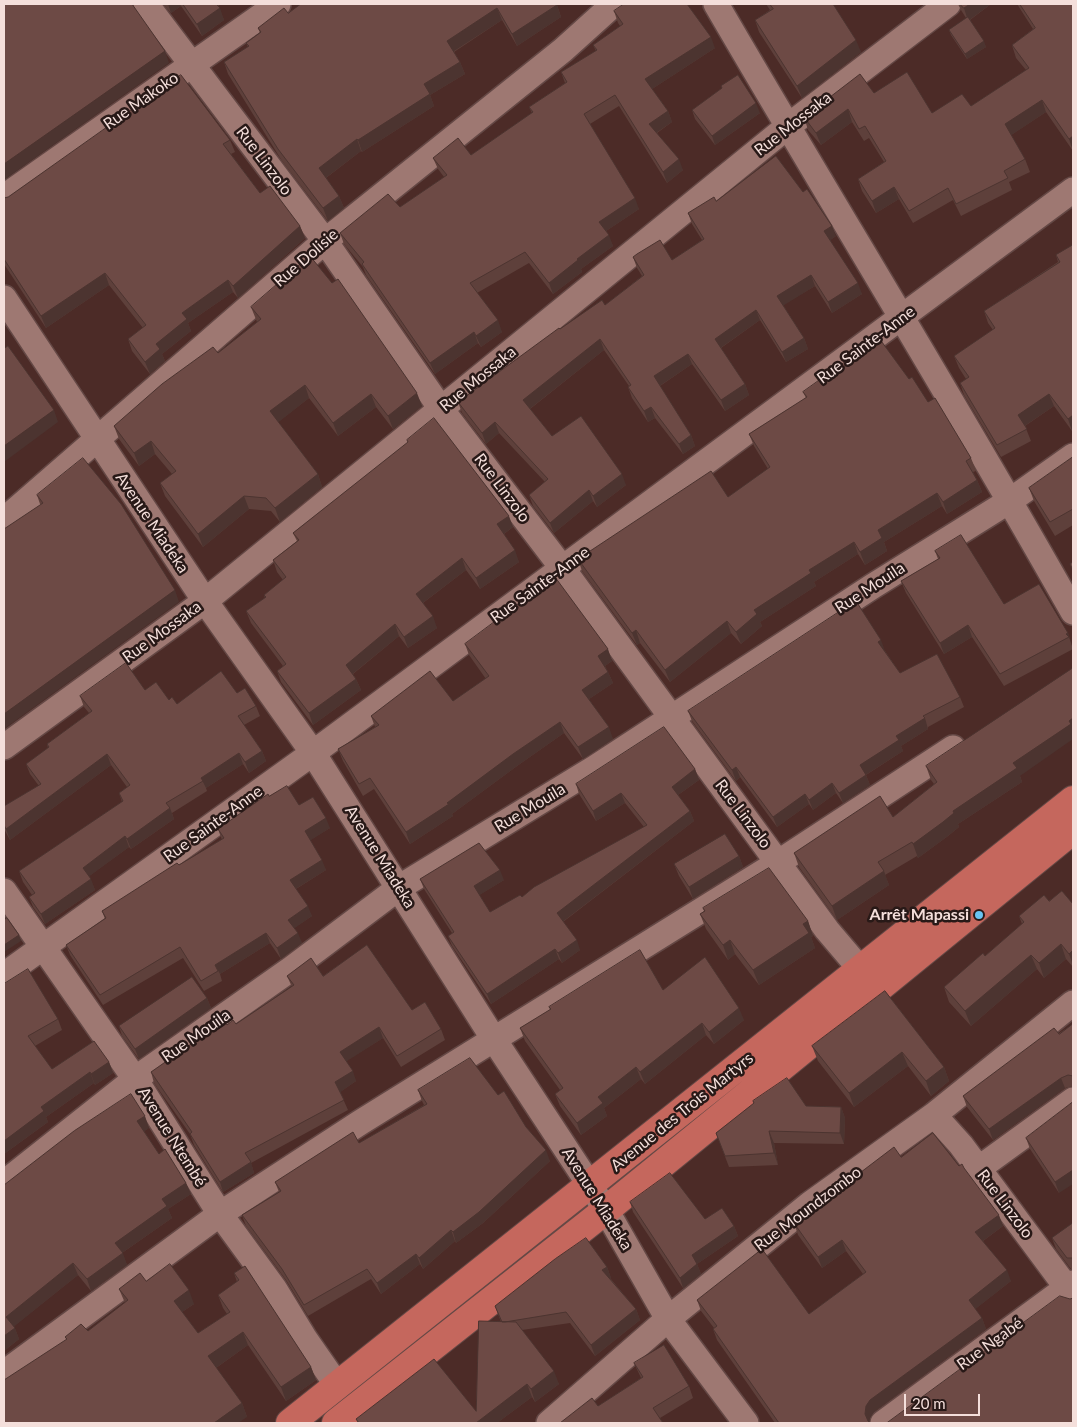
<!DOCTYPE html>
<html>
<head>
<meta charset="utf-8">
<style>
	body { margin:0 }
	#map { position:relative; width:1077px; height:1427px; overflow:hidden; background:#4c2b27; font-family:Lato,sans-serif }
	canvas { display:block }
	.frame { position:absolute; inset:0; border:5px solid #f4dfdb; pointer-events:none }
	.scale { position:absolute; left:904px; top:1394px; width:76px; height:22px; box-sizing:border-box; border:2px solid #f4dfdb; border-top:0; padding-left:6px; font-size:15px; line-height:18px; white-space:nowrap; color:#f4dfdb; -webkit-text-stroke:4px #281917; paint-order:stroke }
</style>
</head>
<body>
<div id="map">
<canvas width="1077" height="1427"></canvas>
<div class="frame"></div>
<div class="scale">20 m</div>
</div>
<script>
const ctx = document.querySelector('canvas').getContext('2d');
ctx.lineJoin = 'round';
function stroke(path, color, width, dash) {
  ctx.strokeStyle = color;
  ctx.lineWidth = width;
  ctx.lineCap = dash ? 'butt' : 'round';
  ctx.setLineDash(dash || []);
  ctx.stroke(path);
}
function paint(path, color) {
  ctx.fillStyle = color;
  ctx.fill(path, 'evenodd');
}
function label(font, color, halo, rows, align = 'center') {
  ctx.font = font + ' Lato,sans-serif';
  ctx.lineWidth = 5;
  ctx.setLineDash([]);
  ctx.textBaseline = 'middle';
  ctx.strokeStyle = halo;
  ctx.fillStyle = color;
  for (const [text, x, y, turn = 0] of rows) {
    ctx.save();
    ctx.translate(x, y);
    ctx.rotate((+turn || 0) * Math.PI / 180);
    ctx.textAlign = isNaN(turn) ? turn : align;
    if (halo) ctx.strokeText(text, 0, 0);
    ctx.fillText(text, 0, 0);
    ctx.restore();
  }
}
const minor = new Path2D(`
	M 146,4 L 325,241 L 441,409 L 563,569 L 827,930 L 861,970
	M 716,4 C 834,207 958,407 1073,612
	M 4,197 L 278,4
	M 4,298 L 205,601 L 313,753 L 495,1041 L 606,1210 L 668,1319 L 746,1423
	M 4,520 L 325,241 L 563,50 L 614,4
	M 4,747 L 205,601 L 787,127 L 948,4
	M 4,891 L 135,1079 L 220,1214 L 274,1288 L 305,1339 L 337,1385
	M 4,975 L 313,753 L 1073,190
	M 934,1115 L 961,1145 L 1073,1296
	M 978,1169 L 1073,1100
	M 4,1183 L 135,1079 L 291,969 L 400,887 L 593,769 L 873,586 L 1011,500 L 1073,456
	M 4,1373 L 220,1214 L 361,1122 L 779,862 L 953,748
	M 549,1423 L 668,1319 L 810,1204 L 934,1115 L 1073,1003
	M 883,1423 L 1073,1283`);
const primary = new Path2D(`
	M 290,1423 L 1073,800
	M 336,1423 L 606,1210 L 1073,830`);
stroke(minor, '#644845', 28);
stroke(primary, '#644845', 30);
stroke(minor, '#9e7872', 25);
stroke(primary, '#c5675d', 28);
paint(new Path2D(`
	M 163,4 L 220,4 L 218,6 L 224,20 L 202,36 L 181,6 L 171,13 Z
	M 766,4 L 833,4 L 861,52 L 802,98 L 759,32 L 755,20 L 770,10 Z
	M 958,4 L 991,4 L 970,20 L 986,47 L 967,59 L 951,35 L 949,30 L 966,18 L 961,10 Z
	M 1017,4 L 1073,4 L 1073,151 L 1046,112 L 1011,135 L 1025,159 L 1030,172 L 1009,182 L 1012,190 L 961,216 L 953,200 L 913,223 L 899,199 L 876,213 L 862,191 L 858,179 L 884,162 L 869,138 L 864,141 L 852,122 L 821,145 L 808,130 L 804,117 L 874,93 L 932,113 L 971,106 L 1026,70 L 1016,58 L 1012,45 L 1033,29 Z
	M 557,5 L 561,17 L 517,46 L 502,20 L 454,52 L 460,62 L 465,74 L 430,95 L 434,106 L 362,152 L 361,151 L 326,178 L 339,196 L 344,208 L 328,221 L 282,161 L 228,74 L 224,62 L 248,47 L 246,43 L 260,33 L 258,28 L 288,13 Z
	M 614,11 L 715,48 L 652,89 L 668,111 L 672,122 L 657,133 L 683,170 L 667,183 L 619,106 L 590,124 L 639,209 L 606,231 L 613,246 L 581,269 L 582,272 L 553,294 L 529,263 L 477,293 L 502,332 L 481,347 L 478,343 L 435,374 L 366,275 L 363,267 L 344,244 L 340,233 L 400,207 L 444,177 L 438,169 L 433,158 L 471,155 L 532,113 L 529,107 L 565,83 L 561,72 L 596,51 L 593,45 L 620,26 L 618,23 Z
	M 692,110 L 760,113 L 715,145 L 695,119 Z
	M 230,140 L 235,152 L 231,154 L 260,193 L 300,226 L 305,238 L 238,298 L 233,292 L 188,323 L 191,331 L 162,354 L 165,361 L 150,374 L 132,351 L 128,339 L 143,328 L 109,285 L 46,328 L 4,264 L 4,198 Z
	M 716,201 L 836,236 L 830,240 L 862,294 L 832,313 L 815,286 L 783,305 L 804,338 L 808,349 L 786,362 L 760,320 L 721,348 L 745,384 L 749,395 L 725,411 L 692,364 L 660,386 L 691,435 L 695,446 L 683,454 L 655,418 L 648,422 L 632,398 L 628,387 L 629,386 L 604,350 L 530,409 L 552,436 L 626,485 L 597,507 L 593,501 L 554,533 L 533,506 L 529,495 L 545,482 L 499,433 L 486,444 L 462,413 L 458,402 L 560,329 L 605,305 L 642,276 L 637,268 L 633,257 L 672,260 L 702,240 L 692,224 L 688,213 Z
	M 1073,245 L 1073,431 L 1072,431 L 1054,406 L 1025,426 L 1031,441 L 1001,457 L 964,395 L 960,383 L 966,379 L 959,368 L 954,356 L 993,330 L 988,323 L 984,311 L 1058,262 L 1056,255 Z
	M 251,307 L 422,406 L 393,429 L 376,407 L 338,436 L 309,398 L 278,422 L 318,474 L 322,487 L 280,522 L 271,511 L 249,509 L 203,547 L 165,496 L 160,483 L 172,474 L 155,454 L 139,466 L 119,439 L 114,426 L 218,353 L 257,322 Z
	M 909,379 L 971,458 L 976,471 L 973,472 L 977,480 L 982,492 L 947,514 L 942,506 L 884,542 L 887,551 L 865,565 L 858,554 L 814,582 L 816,586 L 760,622 L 762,626 L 741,644 L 731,633 L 670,682 L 640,643 L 637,645 L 582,571 L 578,559 L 728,497 L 768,469 L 754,446 L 749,434 L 806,398 L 803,392 Z
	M 407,440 L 513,527 L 504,534 L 519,562 L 480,589 L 466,570 L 423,603 L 437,628 L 408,648 L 399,636 L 353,674 L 356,679 L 361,690 L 313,725 L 281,682 L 277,671 L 283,666 L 251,623 L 246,611 L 265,598 L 264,595 L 283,580 L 277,572 L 273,560 L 297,541 L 293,533 L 408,443 Z
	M 1073,457 L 1073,525 L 1055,536 L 1034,501 L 1029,488 Z
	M 37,495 L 179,602 L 40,504 Z
	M 935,551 L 1004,604 L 1068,633 L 1073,649 L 1004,686 L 972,637 L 944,654 L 906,593 L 901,581 L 938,559 Z
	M 465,644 L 612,661 L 605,666 L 608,672 L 613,683 L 589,699 L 613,739 L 583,759 L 564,733 L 517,766 L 452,814 L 453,816 L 410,844 L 374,789 L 363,796 L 343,761 L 338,749 L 375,727 L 371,716 L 453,701 L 486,679 L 469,655 Z
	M 885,651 L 900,673 L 960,697 L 964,707 L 928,727 L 928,729 L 901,746 L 903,751 L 866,775 L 870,785 L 843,803 L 836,793 L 813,810 L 809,804 L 777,827 L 740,777 L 736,781 L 692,721 L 688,711 Z
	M 145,690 L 177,704 L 237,693 L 256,706 L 260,716 L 244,725 L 262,751 L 266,761 L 249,773 L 243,764 L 206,788 L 207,791 L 172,813 L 174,819 L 131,849 L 129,847 L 89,876 L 95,890 L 45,924 L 33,907 L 29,897 L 32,895 L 23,882 L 19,871 L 122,802 L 119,793 L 127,787 L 111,765 L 10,840 L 4,829 L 4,806 L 39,786 L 30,774 L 26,764 L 48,748 L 47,744 L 89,713 L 84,707 L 80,696 Z
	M 926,766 L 1020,776 L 1022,782 L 958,824 L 959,827 L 948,836 L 918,858 L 917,856 L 885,875 L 889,885 L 837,920 L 799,867 L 794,853 L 893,817 L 934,784 L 931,780 Z
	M 695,769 L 699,780 L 678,795 L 690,811 L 694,821 L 563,922 L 580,950 L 562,963 L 559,959 L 491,1004 L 452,946 L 448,936 L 452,933 L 424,889 L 420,879 L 504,880 L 479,895 L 490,912 L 522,897 L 644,827 L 625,803 L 596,821 L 579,794 L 576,784 Z
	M 269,796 L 299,805 L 330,828 L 310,840 L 326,870 L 296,889 L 312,916 L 294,928 L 302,943 L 281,959 L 270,943 L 220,974 L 222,981 L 204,991 L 183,958 L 103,1005 L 70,955 L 66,945 L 105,919 L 102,911 L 222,840 L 218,829 Z
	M 739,856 L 743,867 L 693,899 L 679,876 L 674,864 Z
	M 1049,901 L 1073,904 L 1073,967 L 1066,959 L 1044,978 L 1037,969 L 971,1026 L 949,1002 L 944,987 L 985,956 L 1022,924 L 1019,916 Z
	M 703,908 L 808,921 L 813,936 L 811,937 L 815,948 L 759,985 L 735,954 L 728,960 L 706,929 L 700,914 L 704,911 Z
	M 287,976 L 323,976 L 412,1010 L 441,1029 L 445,1040 L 401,1067 L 383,1038 L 346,1061 L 356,1081 L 340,1092 L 348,1110 L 251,1163 L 254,1173 L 223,1192 L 194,1145 L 190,1134 L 154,1083 L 151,1072 L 227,1025 L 236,1024 L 292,987 Z
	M 4,984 L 58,1019 L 62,1030 L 35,1046 L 52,1069 L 109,1062 L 113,1073 L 95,1085 L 94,1083 L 46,1117 L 48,1122 L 4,1154 Z
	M 663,990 L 744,1020 L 714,1044 L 706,1035 L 645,1084 L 641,1079 L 604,1108 L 607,1116 L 581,1135 L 560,1106 L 555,1094 L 560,1090 L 525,1041 L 520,1028 L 550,1010 L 549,1007 Z
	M 885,991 L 944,1067 L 949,1081 L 931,1096 L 908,1066 L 854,1107 L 818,1061 L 812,1046 Z
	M 207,998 L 211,1008 L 139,1059 L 122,1036 L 119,1026 Z
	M 1073,1024 L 1073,1086 L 1065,1088 L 993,1140 L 967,1107 L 963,1096 Z
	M 418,1090 L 498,1095 L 526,1127 L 550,1161 L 483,1223 L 456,1243 L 455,1241 L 423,1269 L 420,1264 L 381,1294 L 371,1279 L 308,1316 L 286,1280 L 246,1226 L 242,1215 L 279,1192 L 275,1182 L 359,1143 L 424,1105 L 422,1101 Z
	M 753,1101 L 806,1106 L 841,1107 L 845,1118 L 844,1144 L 774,1143 L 778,1165 L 729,1167 L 716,1133 L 754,1104 Z
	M 1073,1102 L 1059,1193 L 1030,1149 L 1026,1138 Z
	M 149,1128 L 144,1131 L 159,1154 L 186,1183 L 191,1194 L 168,1209 L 172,1218 L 122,1253 L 127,1265 L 91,1291 L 78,1275 L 14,1326 L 19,1339 L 4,1351 L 4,1185 Z
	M 901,1157 L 1003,1226 L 983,1241 L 1011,1281 L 975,1309 L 982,1318 L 986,1329 L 874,1412 L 870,1418 L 869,1422 L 871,1423 L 775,1423 L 717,1340 L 713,1329 L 714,1328 L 701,1311 L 697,1300 L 809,1314 L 863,1274 L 846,1251 L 822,1268 L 798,1235 L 794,1223 Z
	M 630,1202 L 705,1219 L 734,1226 L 738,1236 L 697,1264 L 701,1274 L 683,1288 L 633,1212 Z
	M 1073,1223 L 1073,1269 L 1071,1269 L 1056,1249 L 1052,1238 Z
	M 607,1267 L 611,1278 L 610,1278 L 636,1309 L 640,1320 L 595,1356 L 570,1323 L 522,1330 L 559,1384 L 535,1402 L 532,1397 L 497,1423 L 358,1423 L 356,1419 L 476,1411 L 501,1322 L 495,1306 Z
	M 234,1273 L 311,1367 L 316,1380 L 286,1401 L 248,1345 L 216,1368 L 242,1403 L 247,1417 L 66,1339 L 65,1337 L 88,1331 L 125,1303 L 119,1289 L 146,1281 L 194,1304 L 182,1312 L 198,1333 L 227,1314 L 223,1308 L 218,1295 L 237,1282 Z
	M 634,1363 L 689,1386 L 693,1398 L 660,1418 L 598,1406 L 641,1378 Z`), '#5e403b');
paint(new Path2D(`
	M 168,4 L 180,4 L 181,6 L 171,13 Z
	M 970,4 L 991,4 L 968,21 L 964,8 Z
	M 557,5 L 561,17 L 517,46 L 512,34 Z
	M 220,8 L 224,20 L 202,36 L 197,24 Z
	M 497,8 L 502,20 L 451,53 L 447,41 Z
	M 711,37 L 715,48 L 649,91 L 645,79 Z
	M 856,40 L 861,52 L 802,98 L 797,86 Z
	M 984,41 L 986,47 L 967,59 L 965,54 Z
	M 165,51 L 169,63 L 4,180 L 4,164 Z
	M 460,62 L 465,74 L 430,95 L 434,106 L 362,152 L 358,140 L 424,84 Z
	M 1042,100 L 1046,112 L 1010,136 L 1005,124 Z
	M 756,103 L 760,113 L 715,145 L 712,136 Z
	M 848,109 L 852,122 L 821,145 L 816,133 Z
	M 668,111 L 672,122 L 653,135 L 649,124 Z
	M 1073,136 L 1073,151 L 1069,139 Z
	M 357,139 L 361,151 L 323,180 L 319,168 Z
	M 679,159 L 683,170 L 667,183 L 663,172 Z
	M 894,187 L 899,199 L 876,213 L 872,201 Z
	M 339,196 L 344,208 L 328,221 L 323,208 Z
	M 635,198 L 639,209 L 603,233 L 599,222 Z
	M 300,226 L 305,238 L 238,298 L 233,286 Z
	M 832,226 L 836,236 L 828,242 L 824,231 Z
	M 609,235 L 613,246 L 581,269 L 582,272 L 553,294 L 549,283 L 577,259 Z
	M 105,273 L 109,285 L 46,328 L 41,316 Z
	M 811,275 L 815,286 L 781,307 L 777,296 Z
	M 228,280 L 233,292 L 188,323 L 191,331 L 162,354 L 165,361 L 150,374 L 145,362 L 156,344 L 182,313 Z
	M 858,283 L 862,294 L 832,313 L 828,302 Z
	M 756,310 L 760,320 L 719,349 L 715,339 Z
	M 498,320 L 502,332 L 481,347 L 476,336 Z
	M 474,332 L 478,343 L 435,374 L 430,363 Z
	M 804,338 L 808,349 L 786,362 L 782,352 Z
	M 600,339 L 604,350 L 527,411 L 523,400 Z
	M 688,354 L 692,364 L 658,387 L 654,376 Z
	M 745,384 L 749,395 L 725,411 L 721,400 Z
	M 305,385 L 309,398 L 275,425 L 270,411 Z
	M 417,393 L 422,406 L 393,429 L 388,416 Z
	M 371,394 L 376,407 L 338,436 L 333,423 Z
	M 1049,394 L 1054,406 L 1023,427 L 1018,415 Z
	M 651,407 L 655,418 L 648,422 L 644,411 Z
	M 54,410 L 58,422 L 4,462 L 4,446 Z
	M 1073,415 L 1073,431 L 1072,431 L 1068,419 Z
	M 495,422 L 499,433 L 486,444 L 482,433 Z
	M 691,435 L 695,446 L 683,454 L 679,444 Z
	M 151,441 L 155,454 L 139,466 L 134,453 Z
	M 318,474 L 322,487 L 280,522 L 275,508 Z
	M 622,474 L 626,485 L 597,507 L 593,496 Z
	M 977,480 L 982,492 L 947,514 L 943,502 Z
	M 589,490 L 593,501 L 554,533 L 550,523 Z
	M 937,493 L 942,506 L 884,542 L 887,551 L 865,565 L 860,552 L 878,530 Z
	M 244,496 L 249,509 L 203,547 L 198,534 Z
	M 509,516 L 513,527 L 501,536 L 497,524 Z
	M 854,542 L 858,554 L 814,582 L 816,586 L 760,622 L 762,626 L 741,644 L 736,632 L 754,610 L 809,570 Z
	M 515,550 L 519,562 L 480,589 L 476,578 Z
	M 462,558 L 466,570 L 420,605 L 416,594 Z
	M 175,590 L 179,602 L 4,729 L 4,714 Z
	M 433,616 L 437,628 L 408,648 L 404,637 Z
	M 727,621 L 731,633 L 670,682 L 665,670 Z
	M 395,624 L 399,636 L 350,676 L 346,665 Z
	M 968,625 L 972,637 L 944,654 L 940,643 Z
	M 636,630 L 640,643 L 637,645 L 632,633 Z
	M 1068,633 L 1072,644 L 1072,645 L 1069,637 L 1066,634 Z
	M 881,640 L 885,651 L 878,642 Z
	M 608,649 L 612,661 L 602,668 L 598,656 Z
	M 608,672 L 613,683 L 586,701 L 582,690 Z
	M 356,679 L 361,690 L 313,725 L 309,713 Z
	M 925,718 L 928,729 L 901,746 L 903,751 L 864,776 L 860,765 L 896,736 Z
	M 1073,718 L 1073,739 L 1020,776 L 1022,782 L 958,824 L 959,827 L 948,836 L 918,858 L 913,844 L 953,811 L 1013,763 Z
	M 560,722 L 564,733 L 517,766 L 452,814 L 453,816 L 410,844 L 406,832 L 513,754 Z
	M 609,727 L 613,739 L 583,759 L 578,747 Z
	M 262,751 L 266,761 L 249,773 L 245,762 Z
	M 239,753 L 243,764 L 206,788 L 201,778 Z
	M 107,754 L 111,765 L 10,840 L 6,829 Z
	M 736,767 L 740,777 L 736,781 L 732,770 Z
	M 695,769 L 699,780 L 675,797 L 672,787 Z
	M 866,775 L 870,785 L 843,803 L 839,793 Z
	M 832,783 L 836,793 L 813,810 L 809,800 Z
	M 621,793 L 625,803 L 596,821 L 593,811 Z
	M 805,794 L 809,804 L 777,827 L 773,817 Z
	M 170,808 L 174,819 L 131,849 L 127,839 Z
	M 690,811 L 694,821 L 561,923 L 557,913 Z
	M 326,818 L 330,828 L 308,842 L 305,831 Z
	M 125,836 L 129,847 L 87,878 L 83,868 Z
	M 739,856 L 743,867 L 693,899 L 689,887 Z
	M 322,860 L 326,870 L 294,890 L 290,880 Z
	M 500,870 L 504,880 L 478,896 L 474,886 Z
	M 884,871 L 889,885 L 837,920 L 832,906 Z
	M 91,879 L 95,890 L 45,924 L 41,914 Z
	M 308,906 L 312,916 L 292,930 L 288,920 Z
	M 808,921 L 813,936 L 811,937 L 815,948 L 759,985 L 753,970 L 803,924 Z
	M 266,933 L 270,943 L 220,974 L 215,965 Z
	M 298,933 L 302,943 L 281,959 L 277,948 Z
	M 19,935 L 21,941 L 4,952 L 4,945 Z
	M 577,940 L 580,950 L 562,963 L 558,953 Z
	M 730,940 L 735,954 L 728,960 L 723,945 Z
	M 1061,944 L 1066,959 L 1044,978 L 1039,963 Z
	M 555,949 L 559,959 L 491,1004 L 487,994 Z
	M 1073,950 L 1073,965 L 1069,954 Z
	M 1031,955 L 1037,969 L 971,1026 L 965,1011 Z
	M 207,998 L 211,1008 L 139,1059 L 135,1049 Z
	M 739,1008 L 744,1020 L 714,1044 L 709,1032 Z
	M 702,1023 L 706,1035 L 645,1084 L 640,1072 Z
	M 379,1027 L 383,1038 L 344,1063 L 340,1052 Z
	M 902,1052 L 908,1066 L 854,1107 L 849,1093 Z
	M 109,1062 L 113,1073 L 95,1085 L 91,1074 Z
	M 636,1067 L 641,1079 L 604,1108 L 607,1116 L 581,1135 L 577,1123 L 598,1097 Z
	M 944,1067 L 949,1081 L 931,1096 L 926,1081 Z
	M 353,1071 L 356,1081 L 339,1093 L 335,1082 Z
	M 90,1072 L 94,1083 L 46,1117 L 48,1122 L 4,1154 L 4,1141 L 41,1107 Z
	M 1061,1078 L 1065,1088 L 993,1140 L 989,1129 Z
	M 841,1107 L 845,1118 L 844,1144 L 840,1133 Z
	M 145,1116 L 149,1128 L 142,1133 L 137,1121 Z
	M 769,1131 L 774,1143 L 778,1165 L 774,1153 Z
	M 546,1150 L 550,1161 L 483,1223 L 456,1243 L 453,1232 Z
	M 251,1162 L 254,1173 L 223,1192 L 220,1182 Z
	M 1073,1170 L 1073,1184 L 1059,1193 L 1055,1182 Z
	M 186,1183 L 191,1194 L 168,1209 L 172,1218 L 119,1255 L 115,1243 L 162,1199 Z
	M 999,1215 L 1003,1226 L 980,1243 L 975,1232 Z
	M 734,1226 L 738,1236 L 697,1264 L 701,1274 L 683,1288 L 680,1278 L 692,1255 Z
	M 451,1230 L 455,1241 L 423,1269 L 419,1258 Z
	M 842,1240 L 846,1251 L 822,1268 L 818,1257 Z
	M 123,1253 L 127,1265 L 91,1291 L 87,1279 Z
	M 416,1254 L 420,1264 L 381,1294 L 377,1283 Z
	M 73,1263 L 78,1275 L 11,1329 L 6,1317 Z
	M 607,1267 L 611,1278 L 606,1281 L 602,1270 Z
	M 1007,1270 L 1011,1281 L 973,1311 L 969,1300 Z
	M 189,1290 L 194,1304 L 179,1314 L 174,1301 Z
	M 636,1309 L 640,1320 L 595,1356 L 591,1345 Z
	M 982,1318 L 986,1329 L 874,1412 L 870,1418 L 869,1423 L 865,1414 L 866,1406 L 870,1400 Z
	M 15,1328 L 19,1339 L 4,1351 L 4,1336 Z
	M 243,1332 L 248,1345 L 213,1370 L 208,1356 Z
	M 311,1367 L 316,1380 L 286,1401 L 281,1387 Z
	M 554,1371 L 559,1384 L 535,1402 L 531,1389 Z
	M 527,1384 L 532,1397 L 497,1423 L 476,1423 Z
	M 242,1403 L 247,1417 L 238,1423 L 214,1423 Z`), '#4c3430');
const building = new Path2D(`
	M 4,4 L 132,4 L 165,51 L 4,164 Z
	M 183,4 L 216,4 L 220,8 L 197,24 Z
	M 301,4 L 556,4 L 557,5 L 512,34 L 497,8 L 447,41 L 460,62 L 424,84 L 430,94 L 358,140 L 357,139 L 319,168 L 339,196 L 323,208 L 278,149 L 224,62 L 249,46 L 246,43 L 261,32 L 258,28 L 284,8 L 288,13 Z
	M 624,4 L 687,4 L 711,37 L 645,79 L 668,111 L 649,124 L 679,159 L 663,172 L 615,95 L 584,114 L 635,198 L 599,222 L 609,235 L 577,259 L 578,260 L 549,283 L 525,252 L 470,283 L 498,320 L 476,336 L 474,332 L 430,363 L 362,264 L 364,262 L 340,233 L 388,194 L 400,207 L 447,175 L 433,158 L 458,138 L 471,155 L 533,112 L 529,107 L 567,82 L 561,72 L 597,50 L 593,45 L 623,24 L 614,11 Z
	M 770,4 L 833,4 L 856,40 L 797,86 L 755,20 L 773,9 Z
	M 960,4 L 970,4 L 964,8 Z
	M 1020,4 L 1073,4 L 1073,136 L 1069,139 L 1042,100 L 1005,124 L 1025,159 L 1004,171 L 1008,178 L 956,204 L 948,188 L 909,211 L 894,187 L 872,201 L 858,179 L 886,161 L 865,126 L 859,129 L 848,109 L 816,133 L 804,117 L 860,74 L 874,93 L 907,72 L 932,113 L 962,94 L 971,106 L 1029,68 L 1012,45 L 1035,28 Z
	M 968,17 L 984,41 L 965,54 L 949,30 Z
	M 181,75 L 230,140 L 223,144 L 260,193 L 270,186 L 300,226 L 233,286 L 228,280 L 182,313 L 187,319 L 156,344 L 160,349 L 145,362 L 128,339 L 146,325 L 105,273 L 41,316 L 4,259 L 4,198 L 8,197 Z
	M 738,75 L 756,103 L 712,136 L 692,110 L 722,88 L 721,86 Z
	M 776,156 L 803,192 L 807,189 L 832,226 L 824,231 L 858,283 L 828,302 L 811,275 L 777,296 L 804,338 L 782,352 L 756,310 L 715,339 L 745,384 L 721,400 L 688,354 L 654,376 L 691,435 L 679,444 L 651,407 L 644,411 L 628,387 L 631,385 L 600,339 L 523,400 L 552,436 L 581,416 L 622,474 L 593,496 L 589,490 L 550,523 L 529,495 L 548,479 L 495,422 L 482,433 L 458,402 L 559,328 L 560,329 L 602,300 L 605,305 L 644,275 L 633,257 L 637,254 L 660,240 L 672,260 L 704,239 L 688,213 L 714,197 L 716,201 Z
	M 1073,245 L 1073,415 L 1068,419 L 1049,394 L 1018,415 L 1027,429 L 997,445 L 960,383 L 969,377 L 954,356 L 995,328 L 984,311 L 1060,262 L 1056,255 Z
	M 310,256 L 332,283 L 338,279 L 417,393 L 388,416 L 371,394 L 333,423 L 305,385 L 270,411 L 318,474 L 275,508 L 266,498 L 244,496 L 198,534 L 160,483 L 176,471 L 151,441 L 134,453 L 114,426 L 162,384 L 213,347 L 218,353 L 261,319 L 251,307 Z
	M 879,338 L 909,379 L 912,377 L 928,402 L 935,398 L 971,458 L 966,461 L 977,480 L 943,502 L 937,493 L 878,530 L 882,538 L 860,552 L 854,542 L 809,570 L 811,573 L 754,610 L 757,614 L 736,632 L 727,621 L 665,670 L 636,630 L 632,633 L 578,559 L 711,471 L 728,497 L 770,467 L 749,434 L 807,397 L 803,392 Z
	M 8,346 L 54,410 L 4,446 L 4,349 Z
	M 434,418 L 509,516 L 497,524 L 515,550 L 476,578 L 462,558 L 416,594 L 433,616 L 404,637 L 395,624 L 346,665 L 356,679 L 309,713 L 277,671 L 286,664 L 246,611 L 266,597 L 264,595 L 286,577 L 273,560 L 299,540 L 293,533 L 408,442 L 407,440 Z
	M 1073,457 L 1073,509 L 1050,522 L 1029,488 Z
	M 83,458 L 121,504 L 175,590 L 4,714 L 4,529 L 43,503 L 37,495 Z
	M 961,535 L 1004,604 L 1039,584 L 1068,633 L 1066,634 L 1069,637 L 1000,674 L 968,625 L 940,643 L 901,581 L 940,558 L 935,551 Z
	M 1073,562 L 1073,570 L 1070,564 Z
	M 555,577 L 608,649 L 598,656 L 608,672 L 582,690 L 609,727 L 578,747 L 560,722 L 513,754 L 447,803 L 449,804 L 406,832 L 370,778 L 359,784 L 338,749 L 379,725 L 371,716 L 430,671 L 453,701 L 489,676 L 465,644 Z
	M 856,601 L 881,640 L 878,642 L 900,673 L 937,654 L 960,697 L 923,716 L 925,718 L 896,736 L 899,740 L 860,765 L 866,775 L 839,793 L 832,783 L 809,800 L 805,794 L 773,817 L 736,767 L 732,770 L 688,711 Z
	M 126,663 L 145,690 L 156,682 L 169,700 L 172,697 L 177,704 L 221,671 L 237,693 L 245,688 L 256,706 L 238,716 L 262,751 L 245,762 L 239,753 L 201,778 L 203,781 L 166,803 L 170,808 L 127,839 L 125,836 L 83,868 L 91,879 L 41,914 L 29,897 L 35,893 L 19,871 L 123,801 L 119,793 L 130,785 L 107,754 L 6,829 L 4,825 L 4,806 L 41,784 L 26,764 L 49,747 L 47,744 L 92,711 L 80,696 Z
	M 1073,668 L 1073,718 L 1069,721 L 1071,724 L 1013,763 L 1017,768 L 953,811 L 954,813 L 943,822 L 913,844 L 912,842 L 878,862 L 884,871 L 832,906 L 794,853 L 880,796 L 893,817 L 937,782 L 926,766 Z
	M 664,727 L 695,769 L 672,787 L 690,811 L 557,913 L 577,940 L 558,953 L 555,949 L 487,994 L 448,936 L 454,932 L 420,879 L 479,843 L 500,870 L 474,886 L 490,912 L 520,895 L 522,897 L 534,887 L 647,825 L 621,793 L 593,811 L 576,784 Z
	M 287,786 L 299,805 L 313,797 L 326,818 L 305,831 L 322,860 L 290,880 L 308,906 L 288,920 L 298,933 L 277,948 L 266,933 L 215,965 L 218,971 L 201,981 L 180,947 L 100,995 L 66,945 L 106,918 L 102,911 L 177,863 L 179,865 L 224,838 L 218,829 L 268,794 L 269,796 Z
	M 725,834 L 739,856 L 689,887 L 674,864 Z
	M 769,868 L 808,921 L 803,924 L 809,933 L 753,970 L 730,940 L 723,945 L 700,914 L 705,911 L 703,908 Z
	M 1062,891 L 1073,904 L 1073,950 L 1069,954 L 1061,944 L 1039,963 L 1031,955 L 965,1011 L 944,987 L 983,953 L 985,956 L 1024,922 L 1019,916 L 1044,895 L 1049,901 Z
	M 7,918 L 19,935 L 4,945 L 4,920 Z
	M 367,945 L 412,1010 L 425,1002 L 441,1029 L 397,1056 L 379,1027 L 340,1052 L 353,1071 L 335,1082 L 344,1100 L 245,1153 L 251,1162 L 220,1182 L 190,1134 L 192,1132 L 151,1072 L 224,1021 L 227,1025 L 233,1020 L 236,1024 L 294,985 L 287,976 L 311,958 L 323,976 Z
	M 640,950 L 663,990 L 705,957 L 739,1008 L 709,1032 L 702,1023 L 640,1072 L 636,1067 L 598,1097 L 603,1103 L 577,1123 L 555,1094 L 563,1088 L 520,1028 L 551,1009 L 549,1007 Z
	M 28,969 L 58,1019 L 28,1036 L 52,1069 L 94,1041 L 109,1062 L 91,1074 L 90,1072 L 41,1107 L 44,1111 L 4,1141 L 4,984 Z
	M 192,977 L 207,998 L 135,1049 L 119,1026 Z
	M 885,991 L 944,1067 L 926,1081 L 902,1052 L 849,1093 L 812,1046 Z
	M 1073,1024 L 1073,1076 L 1068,1075 L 1061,1078 L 989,1129 L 963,1096 L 1054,1028 L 1059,1034 Z
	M 470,1058 L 498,1095 L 504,1091 L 526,1127 L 546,1150 L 479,1212 L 453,1232 L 451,1230 L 419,1258 L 416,1254 L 377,1283 L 367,1269 L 304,1305 L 282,1269 L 242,1215 L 281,1191 L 275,1182 L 353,1132 L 359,1143 L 427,1104 L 418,1090 Z
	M 787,1078 L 806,1106 L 841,1107 L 840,1133 L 769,1131 L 774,1153 L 725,1156 L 716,1133 L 754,1103 L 753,1101 Z
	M 131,1094 L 145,1116 L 137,1121 L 159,1154 L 165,1149 L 186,1183 L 162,1199 L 167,1206 L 115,1243 L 123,1253 L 87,1279 L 73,1263 L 6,1317 L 15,1328 L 4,1336 L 4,1185 L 74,1131 Z
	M 1073,1102 L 1073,1170 L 1055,1182 L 1026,1138 Z
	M 933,1133 L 959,1166 L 962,1164 L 964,1168 L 999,1215 L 975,1232 L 1007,1270 L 969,1300 L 982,1318 L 870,1400 L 866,1406 L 865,1414 L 868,1421 L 871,1423 L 779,1423 L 713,1329 L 717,1326 L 697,1300 L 762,1249 L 809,1314 L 866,1272 L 842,1240 L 818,1257 L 794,1223 L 894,1147 L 901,1157 Z
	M 670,1173 L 705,1219 L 722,1208 L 734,1226 L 692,1255 L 697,1264 L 680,1278 L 630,1202 Z
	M 1073,1223 L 1073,1258 L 1067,1258 L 1052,1238 Z
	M 586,1238 L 607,1267 L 602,1270 L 636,1309 L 591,1345 L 566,1312 L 505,1322 L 502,1322 L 495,1306 L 555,1259 Z
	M 170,1264 L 189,1290 L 174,1301 L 198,1333 L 230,1312 L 218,1295 L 239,1280 L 234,1273 L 245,1266 L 311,1367 L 281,1387 L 243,1332 L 208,1356 L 242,1403 L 214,1423 L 4,1423 L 4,1380 L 67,1339 L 65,1337 L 81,1324 L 88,1331 L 128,1300 L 119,1289 L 140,1273 L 146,1281 Z
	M 1060,1296 L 1070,1299 L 1073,1298 L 1073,1423 L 887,1423 Z
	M 479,1321 L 516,1322 L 554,1371 L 531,1389 L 527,1384 L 476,1423 L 359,1423 L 356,1419 L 434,1359 L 476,1411 Z
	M 664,1345 L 689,1386 L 653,1408 L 663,1423 L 560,1423 L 592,1398 L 598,1406 L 643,1377 L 634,1363 Z`);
paint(building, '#6d4a45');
stroke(building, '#4c3430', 1);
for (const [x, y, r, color] of [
	[979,915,5,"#69c3f1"]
]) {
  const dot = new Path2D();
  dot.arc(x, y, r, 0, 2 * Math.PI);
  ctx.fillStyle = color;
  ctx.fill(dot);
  stroke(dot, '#281917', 2);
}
label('16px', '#f4dfdb', '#281917', [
	["Rue Makoko",141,101,-35],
	["Rue Mossaka",793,124,-38],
	["Rue Linzolo",264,161,53],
	["Rue Dolisie",306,258,-41],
	["Rue Sainte-Anne",866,345,-37],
	["Rue Mossaka",478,379,-39],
	["Rue Linzolo",502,488,53],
	["Avenue Miadeka",152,523,56],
	["Rue Sainte-Anne",540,585,-36],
	["Rue Mouila",870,588,-33],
	["Rue Mossaka",162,632,-36],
	["Rue Mouila",530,808,-31],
	["Rue Linzolo",743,814,53],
	["Rue Sainte-Anne",213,824,-36],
	["Avenue Miadeka",380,857,58],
	["Rue Mouila",196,1036,-35],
	["Avenue des Trois Martyrs",682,1112,-39],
	["Avenue Ntembé",172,1137,58],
	["Avenue Miadeka",597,1199,58],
	["Rue Linzolo",1005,1204,53],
	["Rue Moundzombo",808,1209,-37],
	["Rue Ngabé",990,1344,-36]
]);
label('bold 16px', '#f4dfdb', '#281917', [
	["Arrêt Mapassi",969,915]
], 'right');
</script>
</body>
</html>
